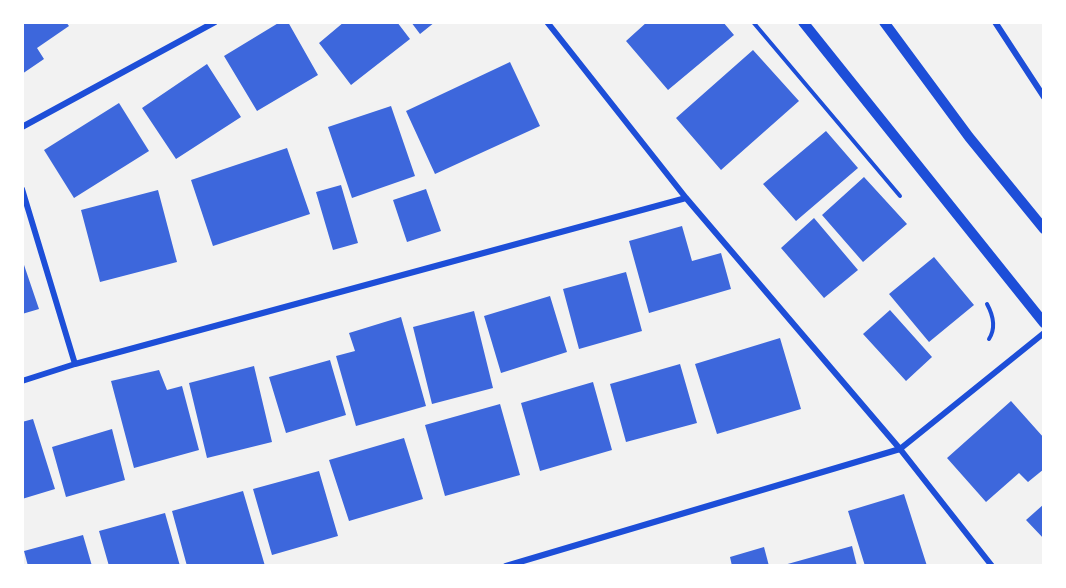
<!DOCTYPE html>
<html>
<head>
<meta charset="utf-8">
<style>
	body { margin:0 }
	#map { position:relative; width:1066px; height:588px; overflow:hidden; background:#f2f2f2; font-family:Montserrat,sans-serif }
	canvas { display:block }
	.frame { position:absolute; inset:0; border:24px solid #fff; pointer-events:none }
</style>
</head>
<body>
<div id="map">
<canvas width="1066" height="588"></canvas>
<div class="frame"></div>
</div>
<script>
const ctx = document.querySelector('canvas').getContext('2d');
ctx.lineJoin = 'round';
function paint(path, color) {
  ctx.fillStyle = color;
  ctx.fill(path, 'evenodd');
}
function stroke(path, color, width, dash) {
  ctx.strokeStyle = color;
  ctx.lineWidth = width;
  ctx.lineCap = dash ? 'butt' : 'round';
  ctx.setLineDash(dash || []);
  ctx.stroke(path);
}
paint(new Path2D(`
	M 22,22 L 66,22 L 69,26 L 37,48 L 44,59 L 22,74 Z
	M 280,22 L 288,22 L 318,75 L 257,111 L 224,56 Z
	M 344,22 L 397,22 L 410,39 L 351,85 L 319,43 Z
	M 411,22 L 435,22 L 420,34 Z
	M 647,22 L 723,22 L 734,35 L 668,90 L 626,41 Z
	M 753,50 L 799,101 L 721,170 L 676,118 Z
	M 510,62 L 540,126 L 435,174 L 406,111 Z
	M 207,64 L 241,117 L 176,159 L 142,108 Z
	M 119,103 L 149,151 L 74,198 L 44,150 Z
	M 391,106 L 415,176 L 352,198 L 328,127 Z
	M 826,131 L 858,168 L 796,221 L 763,184 Z
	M 287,148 L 310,214 L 213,246 L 191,180 Z
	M 864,177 L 907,224 L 863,262 L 822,215 Z
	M 341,185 L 358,243 L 333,250 L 316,192 Z
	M 426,189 L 441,231 L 407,242 L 393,200 Z
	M 158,190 L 177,262 L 100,282 L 81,210 Z
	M 814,218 L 858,270 L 824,298 L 781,248 Z
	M 682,226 L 692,261 L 721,253 L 731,289 L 649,313 L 629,241 Z
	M 934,257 L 974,305 L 929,342 L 889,294 Z
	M 22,259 L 39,309 L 22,314 Z
	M 626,272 L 642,331 L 579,349 L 563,289 Z
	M 550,296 L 567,352 L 501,373 L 484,316 Z
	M 890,310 L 932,357 L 906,381 L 863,334 Z
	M 474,311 L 493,388 L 432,404 L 413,327 Z
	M 401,317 L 426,406 L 356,426 L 336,356 L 355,351 L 349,333 Z
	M 780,338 L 801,409 L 717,434 L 695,364 Z
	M 330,360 L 346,415 L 286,433 L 269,377 Z
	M 680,364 L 697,423 L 626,442 L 610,384 Z
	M 254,366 L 272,442 L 207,458 L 189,383 Z
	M 159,370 L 167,390 L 182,386 L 199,450 L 134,468 L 111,381 Z
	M 593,382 L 612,450 L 540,471 L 521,403 Z
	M 1011,401 L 1044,438 L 1044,469 L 1028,482 L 1019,473 L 986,502 L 947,458 Z
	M 500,404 L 520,475 L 445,496 L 425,425 Z
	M 33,419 L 55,489 L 22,499 L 22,422 Z
	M 112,429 L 125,480 L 66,497 L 52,447 Z
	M 404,438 L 423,499 L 349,521 L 329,460 Z
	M 319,471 L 338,536 L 272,555 L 253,489 Z
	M 243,491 L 265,566 L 187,566 L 172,511 Z
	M 904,494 L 927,566 L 865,566 L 848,511 Z
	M 1044,504 L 1044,539 L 1026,520 Z
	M 165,513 L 180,566 L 109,566 L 99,531 Z
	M 83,535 L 92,566 L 28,566 L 24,551 Z
	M 852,546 L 857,566 L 784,566 L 784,565 Z
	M 764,547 L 769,566 L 732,566 L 730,557 Z`), '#3d67dc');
stroke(new Path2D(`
	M 753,22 L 900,196
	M 987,304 C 993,315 996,328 989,339`), '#1d4ed8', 4);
stroke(new Path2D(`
	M 547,22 L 686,198 L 900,449 L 992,566
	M 995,22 L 1044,97
	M 22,127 L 215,22
	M 22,189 L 75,364
	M 22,381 L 75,364 L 686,198
	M 506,566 L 900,449 L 1044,333`), '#1d4ed8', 6);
stroke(new Path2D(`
	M 803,22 L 1044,323
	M 884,22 L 969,137 L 1044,229`), '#1d4ed8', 10);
</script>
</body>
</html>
